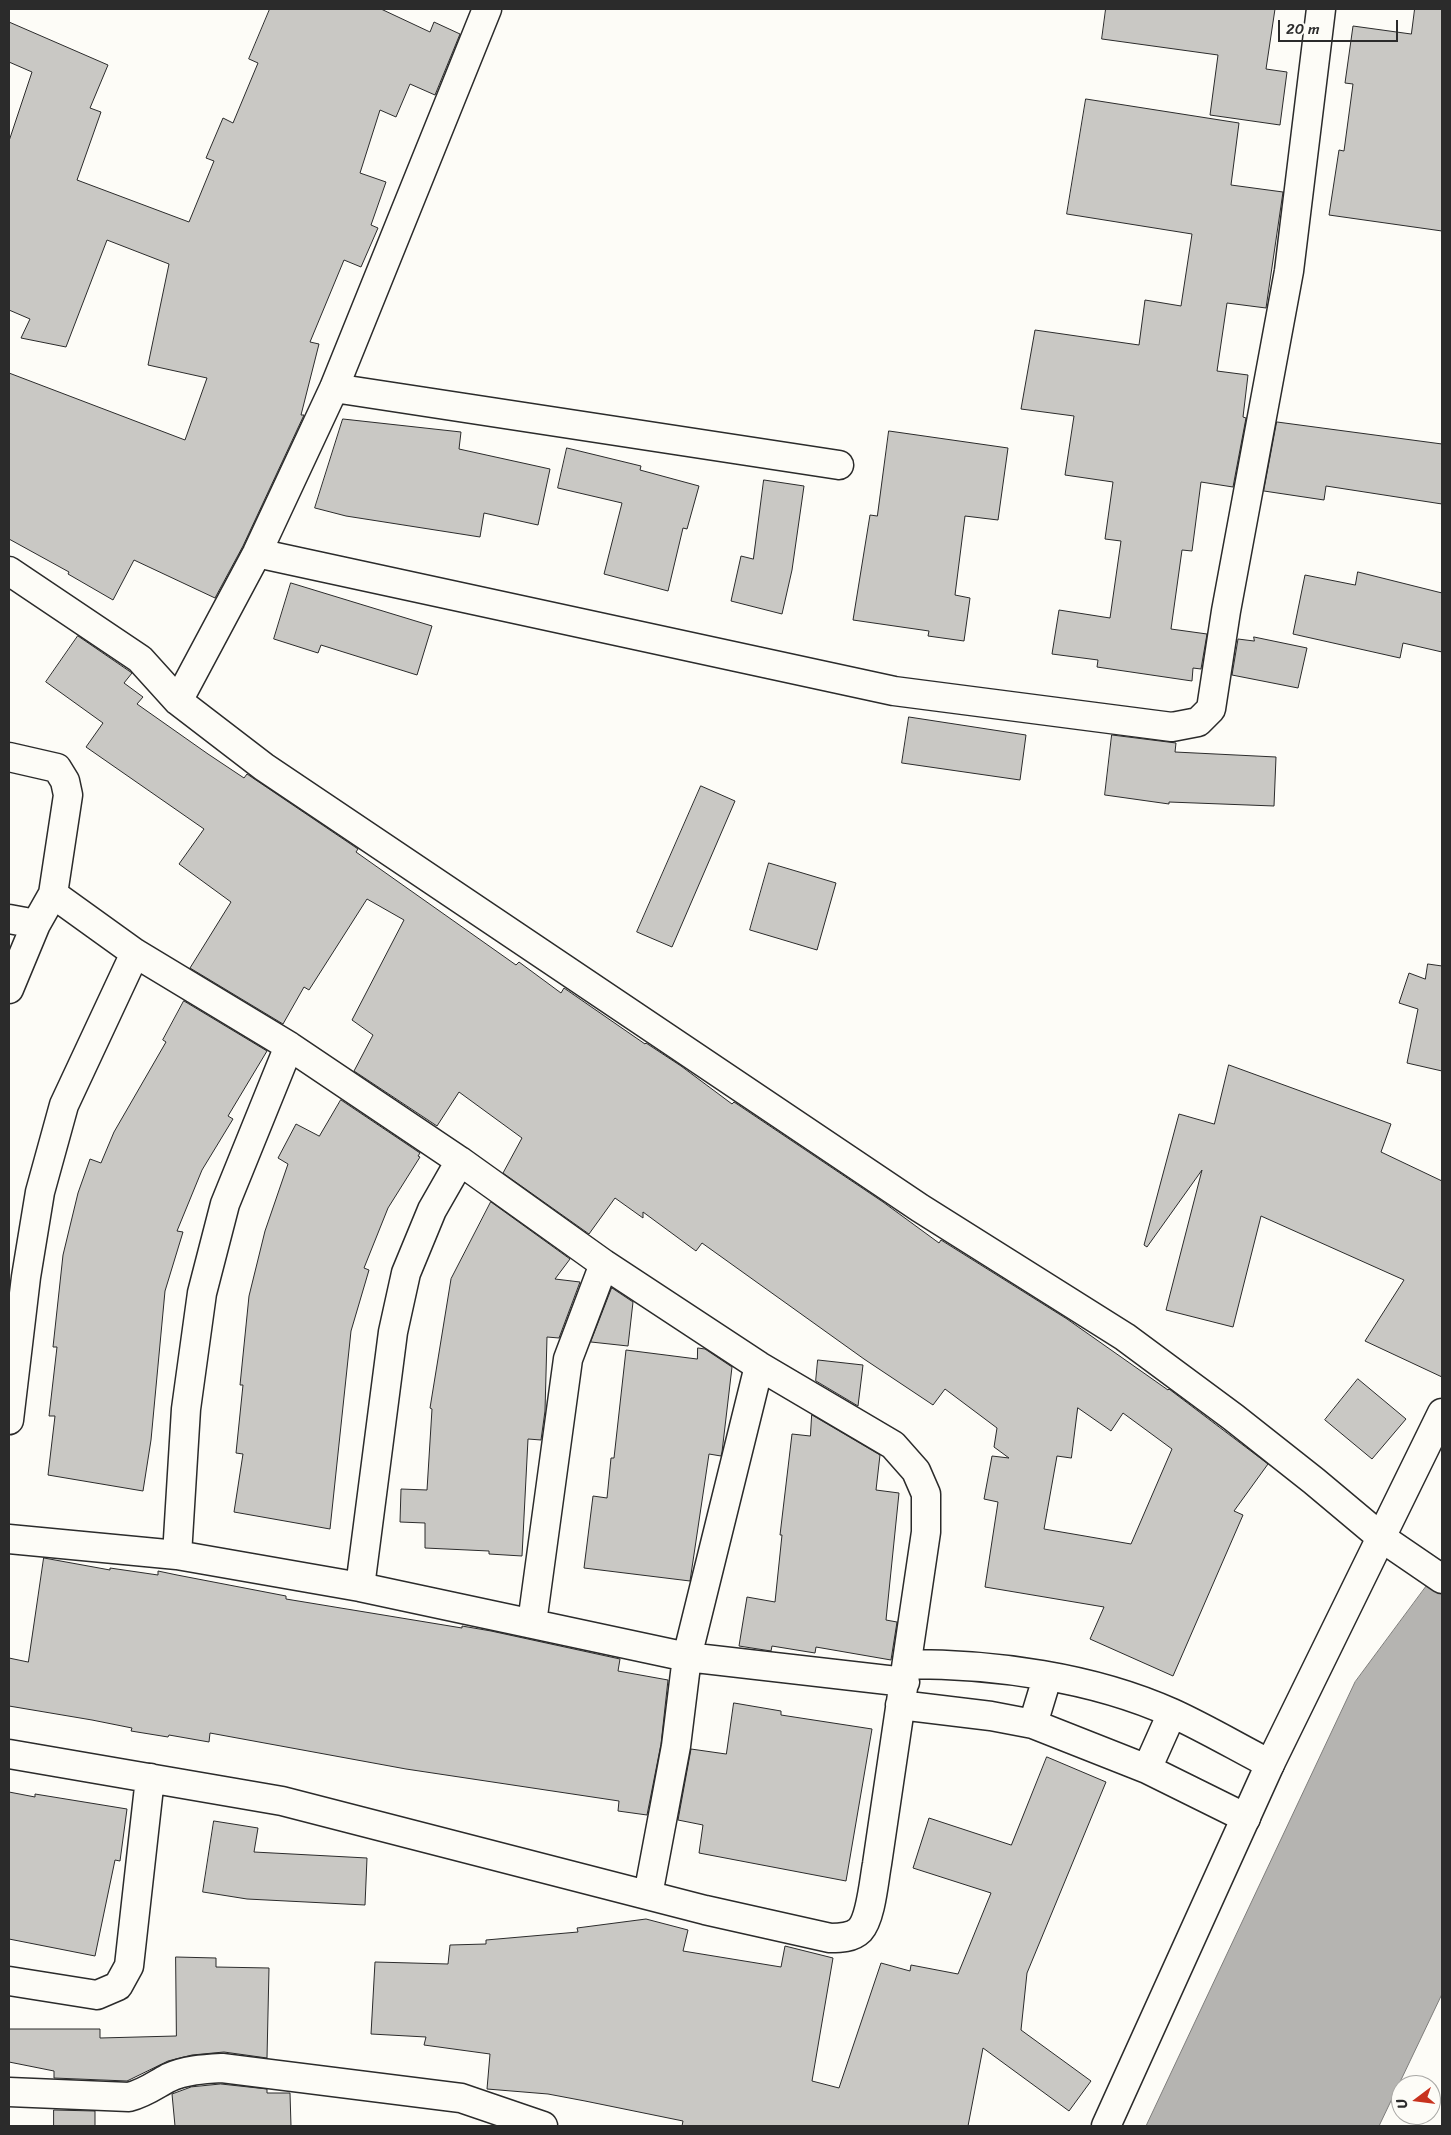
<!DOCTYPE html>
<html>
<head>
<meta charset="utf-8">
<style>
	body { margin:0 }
	#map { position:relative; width:1451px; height:2135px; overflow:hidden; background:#fdfcf7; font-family:Sriracha,sans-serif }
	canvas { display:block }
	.frame { position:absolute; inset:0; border:10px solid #2b2b2b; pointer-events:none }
	.north { position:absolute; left:1391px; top:2075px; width:50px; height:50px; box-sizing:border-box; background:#fdfcf7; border:1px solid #a9a8a5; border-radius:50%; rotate:255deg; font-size:14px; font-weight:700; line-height:20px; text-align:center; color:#2b2b2b }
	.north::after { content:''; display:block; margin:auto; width:18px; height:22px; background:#c8321e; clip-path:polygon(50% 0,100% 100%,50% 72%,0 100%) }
	.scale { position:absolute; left:1278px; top:20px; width:120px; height:22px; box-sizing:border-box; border:2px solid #2b2b2b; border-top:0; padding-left:6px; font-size:15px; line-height:18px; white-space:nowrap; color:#2b2b2b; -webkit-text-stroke:4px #fdfcf7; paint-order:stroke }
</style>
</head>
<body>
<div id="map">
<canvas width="1451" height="2135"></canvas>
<div class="frame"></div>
<div class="north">U</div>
<div class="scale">20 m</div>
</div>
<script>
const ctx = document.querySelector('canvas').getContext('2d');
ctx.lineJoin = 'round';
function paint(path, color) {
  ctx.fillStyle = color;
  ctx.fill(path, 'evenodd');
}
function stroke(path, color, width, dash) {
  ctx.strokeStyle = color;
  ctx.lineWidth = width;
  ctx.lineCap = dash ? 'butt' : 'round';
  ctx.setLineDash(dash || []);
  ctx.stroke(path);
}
const water = new Path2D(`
	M 1442,1565 L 1442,1994 L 1379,2126 L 1146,2126 L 1355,1682 Z`);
paint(water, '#b5b4b1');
stroke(water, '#7e7d7b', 1);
const building = new Path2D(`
	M 270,9 L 381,9 L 430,32 L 434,22 L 460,34 L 435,95 L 410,84 L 396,117 L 380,110 L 360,173 L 386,182 L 371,225 L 378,228 L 361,267 L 344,260 L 310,342 L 319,344 L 301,415 L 304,415 L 243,546 L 215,598 L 134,560 L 113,600 L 68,574 L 69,572 L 9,539 L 9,373 L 185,440 L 207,378 L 148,365 L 169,264 L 107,240 L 66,347 L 21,338 L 30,319 L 9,310 L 9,141 L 32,72 L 9,62 L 9,22 L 108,65 L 90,108 L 101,112 L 77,180 L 189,222 L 214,161 L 206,158 L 223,118 L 233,123 L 258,63 L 249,59 Z
	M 1106,9 L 1275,9 L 1266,69 L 1287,72 L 1280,125 L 1210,115 L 1218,55 L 1102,39 Z
	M 1415,9 L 1442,9 L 1442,231 L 1329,215 L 1339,150 L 1344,151 L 1353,84 L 1345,83 L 1353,26 L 1411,34 Z
	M 1086,99 L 1239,123 L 1231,185 L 1283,192 L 1266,308 L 1227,303 L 1217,371 L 1248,375 L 1243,417 L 1246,418 L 1233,487 L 1201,482 L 1192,551 L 1182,550 L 1171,629 L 1207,634 L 1201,669 L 1193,668 L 1192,681 L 1097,667 L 1098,660 L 1052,654 L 1059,610 L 1110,618 L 1121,541 L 1105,539 L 1113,482 L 1065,475 L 1074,416 L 1021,409 L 1035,330 L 1139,345 L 1145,300 L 1181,306 L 1192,234 L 1067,214 Z
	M 343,419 L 461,432 L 459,449 L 550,469 L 538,525 L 484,513 L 480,537 L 346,516 L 315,508 Z
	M 1277,422 L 1442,444 L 1442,504 L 1326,486 L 1324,500 L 1264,491 Z
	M 889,431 L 1008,448 L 998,520 L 965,516 L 955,595 L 970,598 L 964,641 L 928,636 L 929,631 L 853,620 L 870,515 L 877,516 Z
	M 567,448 L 641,466 L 640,470 L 699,486 L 687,529 L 683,528 L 668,591 L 604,574 L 622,503 L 558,488 Z
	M 764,480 L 804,486 L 792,570 L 782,614 L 731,601 L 741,556 L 753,559 Z
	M 1358,572 L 1442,593 L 1442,652 L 1403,643 L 1400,658 L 1293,634 L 1305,575 L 1355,585 Z
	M 291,583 L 432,626 L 417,675 L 321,645 L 318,653 L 274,639 Z
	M 78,636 L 132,673 L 124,683 L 143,697 L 137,704 L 208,754 L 244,778 L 247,774 L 358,849 L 356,852 L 516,965 L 519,962 L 561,993 L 564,988 L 645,1044 L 646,1043 L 681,1066 L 732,1104 L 734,1102 L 883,1202 L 939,1243 L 941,1240 L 1067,1319 L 1168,1390 L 1169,1389 L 1268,1464 L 1234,1511 L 1243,1515 L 1173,1676 L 1090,1639 L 1104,1607 L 985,1587 L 998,1502 L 984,1499 L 992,1456 L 1009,1458 L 994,1447 L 997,1428 L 945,1389 L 933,1405 L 864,1359 L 702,1243 L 696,1251 L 643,1212 L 643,1218 L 615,1198 L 589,1234 L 503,1173 L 522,1138 L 459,1092 L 437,1126 L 354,1071 L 373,1035 L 352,1020 L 404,920 L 367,899 L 309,990 L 304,987 L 283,1024 L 190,968 L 231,902 L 179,864 L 204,829 L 86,747 L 103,723 L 46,682 ZM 1078,1408 L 1111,1431 L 1123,1413 L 1172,1449 L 1131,1544 L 1044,1529 L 1057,1456 L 1071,1458 Z
	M 1254,637 L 1307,648 L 1298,688 L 1232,675 L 1238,639 L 1254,641 Z
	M 909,717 L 1026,735 L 1020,780 L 902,763 Z
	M 1112,735 L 1176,743 L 1175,752 L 1276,757 L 1274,806 L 1169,802 L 1169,804 L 1105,795 Z
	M 701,786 L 735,801 L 672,947 L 637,932 Z
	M 769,863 L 836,883 L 817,950 L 750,930 Z
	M 1428,964 L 1442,966 L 1442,1071 L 1407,1063 L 1418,1009 L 1399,1003 L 1409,973 L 1425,979 Z
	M 184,1001 L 267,1051 L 228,1116 L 233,1119 L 202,1170 L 177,1231 L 183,1232 L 165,1291 L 151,1440 L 143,1491 L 48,1475 L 55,1416 L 49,1416 L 57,1347 L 53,1347 L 63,1255 L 78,1193 L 90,1159 L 101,1163 L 114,1132 L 166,1042 L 163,1040 Z
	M 1229,1065 L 1391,1124 L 1381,1152 L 1442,1181 L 1442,1377 L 1365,1341 L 1404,1280 L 1261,1216 L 1233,1327 L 1166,1310 L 1202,1170 L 1147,1247 L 1144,1245 L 1179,1114 L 1214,1124 Z
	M 341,1100 L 420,1153 L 418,1156 L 420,1157 L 388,1208 L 364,1268 L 369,1270 L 351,1331 L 330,1529 L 234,1512 L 243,1454 L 236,1453 L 243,1385 L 240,1385 L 249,1296 L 265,1231 L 288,1164 L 278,1158 L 296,1124 L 319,1136 Z
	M 491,1202 L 570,1259 L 555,1279 L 580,1282 L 559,1338 L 547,1337 L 545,1411 L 541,1440 L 528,1439 L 522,1556 L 489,1554 L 489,1551 L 425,1548 L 425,1523 L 400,1522 L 401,1489 L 427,1490 L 432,1409 L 430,1408 L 451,1279 Z
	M 612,1288 L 633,1302 L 628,1346 L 591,1342 Z
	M 698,1348 L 705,1349 L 732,1367 L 722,1452 L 721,1456 L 709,1454 L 690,1581 L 584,1568 L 593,1496 L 607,1498 L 611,1458 L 614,1458 L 626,1350 L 697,1359 Z
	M 818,1360 L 863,1365 L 858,1406 L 816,1381 Z
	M 1358,1379 L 1406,1419 L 1372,1459 L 1325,1420 Z
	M 812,1415 L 880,1455 L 876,1490 L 899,1493 L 886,1620 L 897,1622 L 891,1660 L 816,1647 L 815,1653 L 772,1646 L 771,1651 L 739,1646 L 747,1597 L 775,1602 L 782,1535 L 780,1535 L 792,1434 L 810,1436 Z
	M 44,1558 L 110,1570 L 110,1568 L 158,1575 L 158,1571 L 177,1575 L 286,1596 L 286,1599 L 462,1628 L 462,1626 L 491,1631 L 620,1659 L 618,1671 L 668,1680 L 661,1744 L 647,1815 L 618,1811 L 619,1801 L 406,1769 L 210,1733 L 209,1742 L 169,1735 L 168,1737 L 131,1731 L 132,1728 L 92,1720 L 9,1706 L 9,1658 L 28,1662 Z
	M 734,1703 L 781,1711 L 781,1715 L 872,1729 L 846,1881 L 699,1853 L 703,1825 L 678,1820 L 691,1749 L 726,1754 Z
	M 1047,1757 L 1106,1782 L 1027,1973 L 1021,2030 L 1091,2081 L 1069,2111 L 983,2048 L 968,2126 L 682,2126 L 683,2121 L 585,2101 L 548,2094 L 487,2089 L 490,2054 L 424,2045 L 426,2037 L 371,2034 L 375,1962 L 448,1964 L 450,1945 L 486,1944 L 486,1940 L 578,1932 L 577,1928 L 646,1919 L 688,1930 L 683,1951 L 781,1967 L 785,1946 L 833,1958 L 812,2081 L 839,2088 L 881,1963 L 910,1971 L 911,1965 L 958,1974 L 991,1893 L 913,1868 L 929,1818 L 1011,1845 Z
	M 9,1792 L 35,1797 L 35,1794 L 127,1809 L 120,1861 L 115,1860 L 95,1956 L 9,1939 Z
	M 214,1821 L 258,1828 L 254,1852 L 367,1858 L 365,1905 L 247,1899 L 203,1892 Z
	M 176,1957 L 216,1958 L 216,1967 L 269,1968 L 267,2058 L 224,2052 L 192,2055 L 168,2061 L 127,2081 L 54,2078 L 54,2071 L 9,2062 L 9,2029 L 100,2029 L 100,2038 L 176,2036 Z
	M 221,2084 L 267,2089 L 267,2093 L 290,2093 L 291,2126 L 175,2126 L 172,2094 L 191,2087 Z
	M 54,2110 L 95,2111 L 95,2126 L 54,2126 Z`);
paint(building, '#c9c8c4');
stroke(building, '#2b2b2b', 1);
const minor = new Path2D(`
	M 334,388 L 839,465
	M 257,553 L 894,691 L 1172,727 L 1198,722 L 1211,709 L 1226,611 L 1289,271 L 1321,9
	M 9,571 L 140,659 L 178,701 L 264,767 L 920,1208 L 1125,1337 L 1233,1417 L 1314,1481 L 1382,1538 L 1442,1579
	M 178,701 L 257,553 L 334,388 L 487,9
	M 9,757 L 57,768 L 65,781 L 68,795 L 53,894 L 36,924 L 9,989
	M 9,919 L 36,924
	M 9,1420 L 26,1277 L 40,1192 L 64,1105 L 135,953
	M 9,1539 L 177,1555 L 360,1587 L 687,1657 L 905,1682
	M 177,1555 L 186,1409 L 202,1293 L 225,1204 L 289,1046
	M 360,1587 L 393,1332 L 406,1273 L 432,1210 L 460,1161
	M 532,1623 L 568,1359 L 604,1264
	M 907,1664 C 994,1664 1092,1677 1172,1713 C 1205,1728 1237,1747 1270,1764
	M 900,1705 L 991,1716 L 1033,1724 L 1147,1769 L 1246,1818
	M 1033,1724 L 1047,1678
	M 9,1754 L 282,1801 L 705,1910 L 830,1938 C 840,1938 852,1938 860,1930 C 871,1918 874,1880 877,1864 L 926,1532 L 926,1494 L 916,1471 L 893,1445 L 759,1366 L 604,1264 L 460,1161 L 289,1046 L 135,953 L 53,894
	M 1147,1769 L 1172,1713
	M 648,1895 L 676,1746 L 687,1657 L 759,1366
	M 9,1981 L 97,1995 L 118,1986 L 129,1966 L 150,1778
	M 9,2092 L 129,2097 C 145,2093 155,2085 168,2078 C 185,2070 204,2069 222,2068 L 461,2098 L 543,2126`);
const tertiary = new Path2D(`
	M 1106,2126 L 1270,1764 L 1442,1413`);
stroke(minor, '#2b2b2b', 31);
stroke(tertiary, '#2b2b2b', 31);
stroke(minor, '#fdfcf7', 28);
stroke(tertiary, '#fdfcf7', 28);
</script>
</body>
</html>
